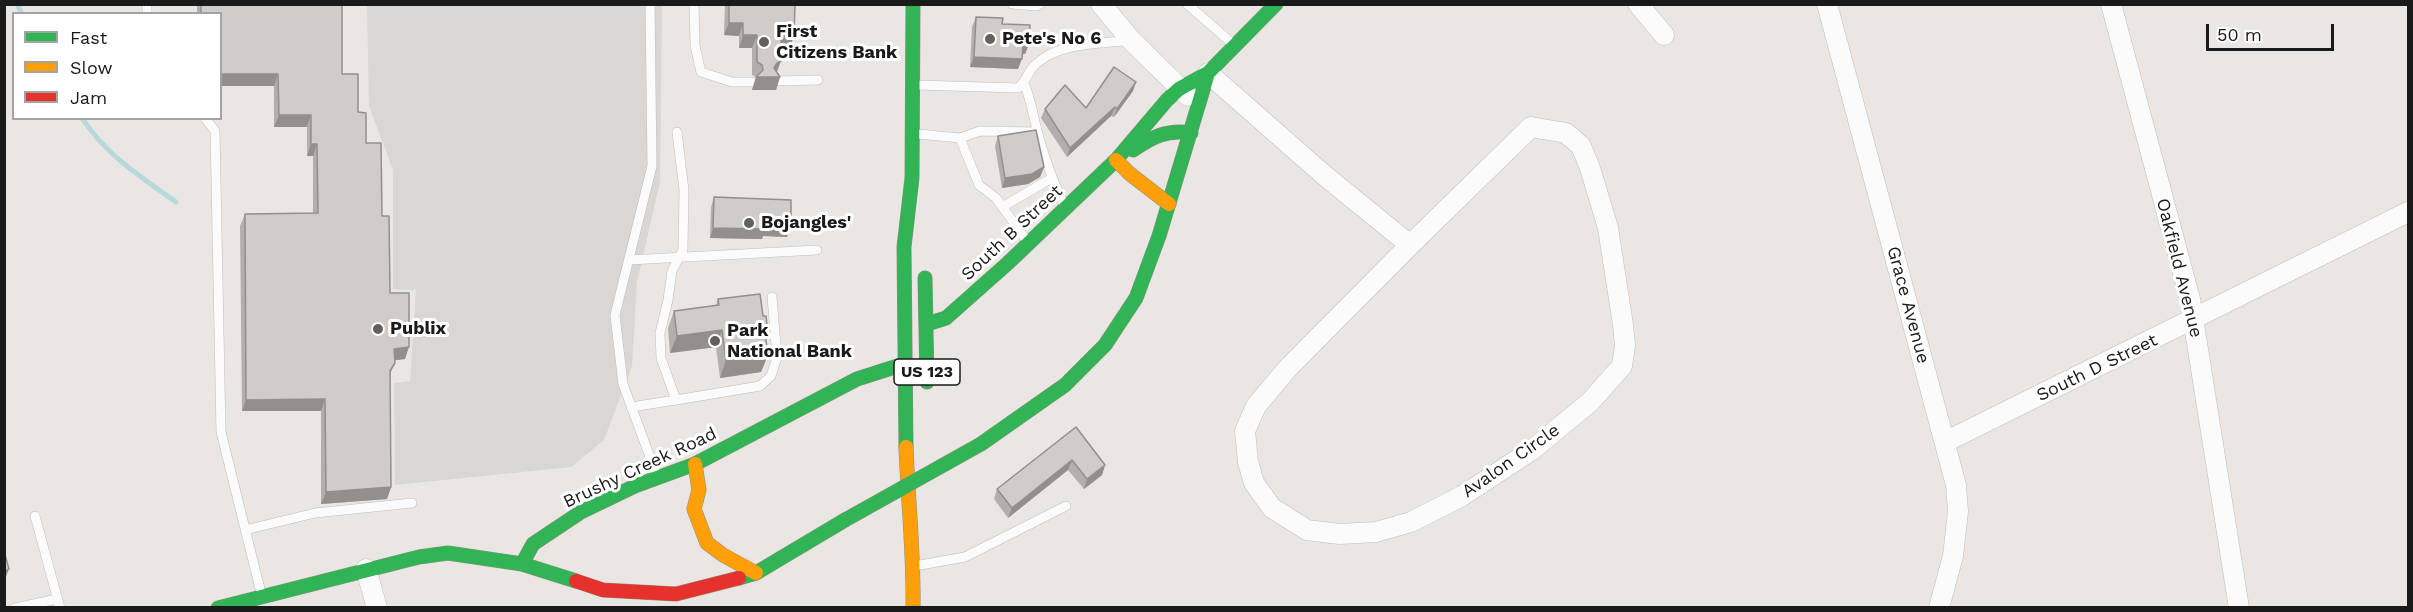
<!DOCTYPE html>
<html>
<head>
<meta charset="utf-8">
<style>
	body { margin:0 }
	#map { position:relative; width:2413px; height:612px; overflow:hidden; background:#e9e6e3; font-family:"Work Sans",sans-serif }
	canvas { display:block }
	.frame { position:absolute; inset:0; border:6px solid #1a1a1a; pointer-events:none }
	.legend { position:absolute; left:12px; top:12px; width:210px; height:108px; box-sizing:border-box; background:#fff; border:2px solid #a3a3a3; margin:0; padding:8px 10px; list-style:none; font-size:18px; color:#1a1a1a }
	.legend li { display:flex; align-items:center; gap:12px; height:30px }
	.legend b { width:30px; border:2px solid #a3a3a3 }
	.scale { position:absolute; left:2206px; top:24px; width:128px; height:27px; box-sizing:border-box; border:3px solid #1a1a1a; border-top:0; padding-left:8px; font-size:18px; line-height:21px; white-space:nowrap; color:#1a1a1a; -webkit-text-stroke:4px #fff; paint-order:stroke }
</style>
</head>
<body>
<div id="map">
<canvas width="2413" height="612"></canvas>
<div class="frame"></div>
<ul class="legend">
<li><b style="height:8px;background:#30b455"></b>Fast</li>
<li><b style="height:8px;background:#ff9f0a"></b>Slow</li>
<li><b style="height:8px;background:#e5322d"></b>Jam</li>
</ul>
<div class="scale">50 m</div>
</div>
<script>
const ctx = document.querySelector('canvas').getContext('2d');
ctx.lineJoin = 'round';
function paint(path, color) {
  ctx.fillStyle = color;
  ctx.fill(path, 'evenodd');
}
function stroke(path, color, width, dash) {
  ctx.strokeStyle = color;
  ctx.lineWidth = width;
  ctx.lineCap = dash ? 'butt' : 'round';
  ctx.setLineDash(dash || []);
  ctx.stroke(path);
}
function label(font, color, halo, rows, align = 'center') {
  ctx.font = font + ' "Work Sans",sans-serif';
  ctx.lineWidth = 6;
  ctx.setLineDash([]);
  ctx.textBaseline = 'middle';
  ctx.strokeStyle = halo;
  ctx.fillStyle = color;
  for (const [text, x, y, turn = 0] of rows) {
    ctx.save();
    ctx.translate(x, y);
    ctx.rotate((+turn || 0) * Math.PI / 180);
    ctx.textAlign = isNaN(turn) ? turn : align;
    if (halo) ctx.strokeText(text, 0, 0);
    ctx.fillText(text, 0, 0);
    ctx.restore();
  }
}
paint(new Path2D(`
	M 367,5 L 662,5 L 660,182 L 637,282 L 632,366 L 604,440 L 571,467 L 395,485 L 394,383 L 410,381 L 416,290 L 393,289 L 393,170 L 369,106 Z`), '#d9d7d6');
stroke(new Path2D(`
	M 17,4 L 22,14
	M 82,118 C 106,155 142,178 176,202`), '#b8d9db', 5);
const lane = new Path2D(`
	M 147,4 L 147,14
	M 650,4 L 652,166 L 615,315 L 623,384 L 657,476
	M 694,4 L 695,46 L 701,72 L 732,82 L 752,82
	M 1012,4 L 1037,6 L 1040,4
	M 1187,4 L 1233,44
	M 776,81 L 818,80
	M 1024,84 C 1032,101 1033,117 1038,134 C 1045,159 1053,183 1065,206
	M 917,85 L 1018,88 C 1026,82 1027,73 1034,66 C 1057,42 1101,44 1131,40
	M 205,118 L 215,131 L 221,432 L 261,593
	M 677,132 L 684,190 L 683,250 L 672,271 L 668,300 L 660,333 L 661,358 L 676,400 L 760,386 L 771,376 L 777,357 L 772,297
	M 918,134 L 960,138 L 980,131 L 1035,132
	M 960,138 L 979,185 L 996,198 L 1027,241
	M 1002,207 L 1052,178
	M 629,260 L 817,250
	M 631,407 L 676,400
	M 35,516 L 60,608
	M 245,530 L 315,513 L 412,503
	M 920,565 L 965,557 L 1066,506
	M 15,608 L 57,599`);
const street = new Path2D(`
	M 1101,4 L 1131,40 L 1188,96
	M 1638,4 L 1664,35
	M 1827,4 L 1956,485 L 1958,511 L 1953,556 L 1939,608
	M 2111,4 L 2190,299 L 2239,608
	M 1208,73 L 1324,175 L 1410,245
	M 1531,127 L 1566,133 L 1581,146 L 1590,168 L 1608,228 L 1623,325 L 1625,346 L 1622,366 L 1590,402 L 1532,450 L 1462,496 L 1411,522 L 1376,532 L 1339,534 L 1307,530 L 1272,508 L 1254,483 L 1248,462 L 1245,431 L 1256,406 L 1288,368 L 1410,245 Z
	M 1945,442 L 2408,212
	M 366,569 L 377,608`);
const fast = new Path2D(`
	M 1133,150 C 1152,137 1167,129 1191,133
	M 925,278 L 927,382
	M 927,324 L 946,318 L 1008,263 L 1116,160 L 1167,100 L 1179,89 L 1208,73 L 1276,4
	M 981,444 L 1065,385 L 1105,345 L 1136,298 L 1159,236 L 1208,73
	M 906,447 L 904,247 L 912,178 L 913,4
	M 522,564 L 533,544 L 581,512 L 635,486 L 695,464 L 857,379 L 904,364
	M 739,578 L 756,573 L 845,520
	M 218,608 L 419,557 L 448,553 L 522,564 L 576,581`);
const slow = new Path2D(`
	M 1116,160 L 1130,174 L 1169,204
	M 906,447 C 908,501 914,554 913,608
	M 695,464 L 699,490 L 694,509 L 707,543 L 723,555 L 756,573`);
const jam = new Path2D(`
	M 576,581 L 603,590 L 676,594 L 739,578`);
stroke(lane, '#c0bebd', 10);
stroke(street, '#c0bebd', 21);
stroke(fast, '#92907d', 15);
stroke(slow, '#92907d', 15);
stroke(jam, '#92907d', 15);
stroke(lane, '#fcfbfb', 9);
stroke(street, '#fcfbfb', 20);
stroke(fast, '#30b455', 14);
stroke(slow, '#ff9f0a', 14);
stroke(jam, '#e5322d', 14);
const fastBridge = new Path2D(`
	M 845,520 L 981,444`);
stroke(fastBridge, '#92907d', 15, []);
stroke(fastBridge, '#30b455', 14);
paint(new Path2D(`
	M 197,4 L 342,4 L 342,74 L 358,112 L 366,143 L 382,216 L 390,293 L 405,359 L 395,360 L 390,375 L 391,487 L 387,499 L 321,504 L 321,411 L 242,411 L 240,226 L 245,214 L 313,213 L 313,156 L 307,156 L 307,127 L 274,127 L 274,86 L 220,14 L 197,14 Z
	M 725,4 L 795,4 L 794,35 L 790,48 L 781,48 L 777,72 L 780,77 L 776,90 L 752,90 L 756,77 L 752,75 L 752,48 L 739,48 L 739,36 L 724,35 Z
	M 976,17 L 1002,24 L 1029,44 L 1025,54 L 1022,54 L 1018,69 L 970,67 L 972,27 Z
	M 1133,91 L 1114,117 L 1111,116 L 1067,157 L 1041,118 L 1045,109 L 1086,108 Z
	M 998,136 L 1044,167 L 1040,177 L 1028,184 L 1002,188 L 995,146 Z
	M 714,197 L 787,237 L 763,236 L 762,239 L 710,238 L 711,207 Z
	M 718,299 L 763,316 L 768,333 L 766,340 L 768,355 L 761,372 L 720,378 L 716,347 L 670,353 L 668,328 L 674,311 L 716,305 Z
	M 1076,427 L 1105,465 L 1102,475 L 1084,489 L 1068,470 L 1008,518 L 994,499 L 997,489 Z`), '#b3afae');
paint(new Path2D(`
	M 729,23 L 743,23 L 739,36 L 724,35 Z
	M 743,35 L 757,35 L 752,48 L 739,48 Z
	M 781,35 L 794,35 L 790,48 L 776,48 Z
	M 1023,44 L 1029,44 L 1025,54 L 1019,54 Z
	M 974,57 L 1022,59 L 1018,69 L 970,67 Z
	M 781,61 L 776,74 L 780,77 L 776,90 L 752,90 L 756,77 L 774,68 L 777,63 Z
	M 220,74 L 278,74 L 274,86 L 220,86 Z
	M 1136,82 L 1133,91 L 1114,117 L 1117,109 Z
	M 1115,107 L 1111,116 L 1067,157 L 1070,148 Z
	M 279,115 L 311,115 L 307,127 L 274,127 Z
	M 311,144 L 317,144 L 313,156 L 307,156 Z
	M 1044,167 L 1040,177 L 1028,184 L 1002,188 L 1005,178 Z
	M 765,226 L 791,227 L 787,237 L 763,236 L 762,239 L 710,238 L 713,228 Z
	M 722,330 L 716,347 L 670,353 L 677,336 Z
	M 409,347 L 405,359 L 389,361 L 394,349 Z
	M 768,355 L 761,372 L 720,378 L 726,360 Z
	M 325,399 L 321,411 L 242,411 L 246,400 Z
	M 1072,460 L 1068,470 L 1008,518 L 1012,508 Z
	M 1105,465 L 1102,475 L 1084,489 L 1087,479 Z
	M 391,487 L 387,499 L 321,504 L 326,492 Z
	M 9,569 L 5,579 L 4,580 L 4,571 Z`), '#928f8d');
const building = new Path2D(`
	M 201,4 L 342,4 L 342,74 L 358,74 L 358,112 L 366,113 L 366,143 L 381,143 L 382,216 L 389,216 L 390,293 L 409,293 L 409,347 L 394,349 L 395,363 L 390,371 L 391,487 L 326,492 L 325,399 L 246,400 L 245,214 L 318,213 L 317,144 L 311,144 L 311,115 L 279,115 L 278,74 L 220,74 L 220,14 L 201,14 Z
	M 729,4 L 795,4 L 794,35 L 781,35 L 781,61 L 777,63 L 774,68 L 780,77 L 756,77 L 763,70 L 762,65 L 757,62 L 757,35 L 743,35 L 743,23 L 729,23 Z
	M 976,17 L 1003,18 L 1002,24 L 1030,25 L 1029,44 L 1023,44 L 1022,59 L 974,57 Z
	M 1114,67 L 1136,82 L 1117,109 L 1115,107 L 1070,148 L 1045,109 L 1065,85 L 1086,108 Z
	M 1036,130 L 1044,167 L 1032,174 L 1005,178 L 998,136 Z
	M 714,197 L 791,200 L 791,227 L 765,226 L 765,229 L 713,228 Z
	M 760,294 L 763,316 L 766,316 L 768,333 L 765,333 L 768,355 L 726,360 L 722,330 L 677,336 L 674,311 L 719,305 L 718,299 Z
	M 1076,427 L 1105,465 L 1087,479 L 1072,460 L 1012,508 L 997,489 Z
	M 4,551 L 9,569 L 4,571 Z`);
paint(building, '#d0ccca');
stroke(building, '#928f8d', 1.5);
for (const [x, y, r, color] of [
	[990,39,6,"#626160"],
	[764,42,6,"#626160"],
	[749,223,6,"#626160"],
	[378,329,6,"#626160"],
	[715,341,6,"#626160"]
]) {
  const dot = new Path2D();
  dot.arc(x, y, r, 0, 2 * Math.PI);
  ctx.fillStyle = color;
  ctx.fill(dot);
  stroke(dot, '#fff', 2);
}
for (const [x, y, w] of [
	[927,372,66]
]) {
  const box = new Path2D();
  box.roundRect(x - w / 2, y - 13, w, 26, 4.5);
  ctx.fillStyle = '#fff';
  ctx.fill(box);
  stroke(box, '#1a1a1a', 1.5);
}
label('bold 16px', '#1a1a1a', null, [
	["US 123",927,372]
]);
label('bold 18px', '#1a1a1a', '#fff', [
	["First",776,32],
	["Citizens Bank",776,53],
	["Pete's No 6",1002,39],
	["Bojangles'",761,223],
	["Publix",390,329],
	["Park",727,331],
	["National Bank",727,352]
], 'left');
label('18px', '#1a1a1a', '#fff', [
	["South B Street",1012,233,-43],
	["Oakfield Avenue",2179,268,76],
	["Grace Avenue",1908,305,75],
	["South D Street",2097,368,-26],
	["Avalon Circle",1511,461,-35],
	["Brushy Creek Road",640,468,-25]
]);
</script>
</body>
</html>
